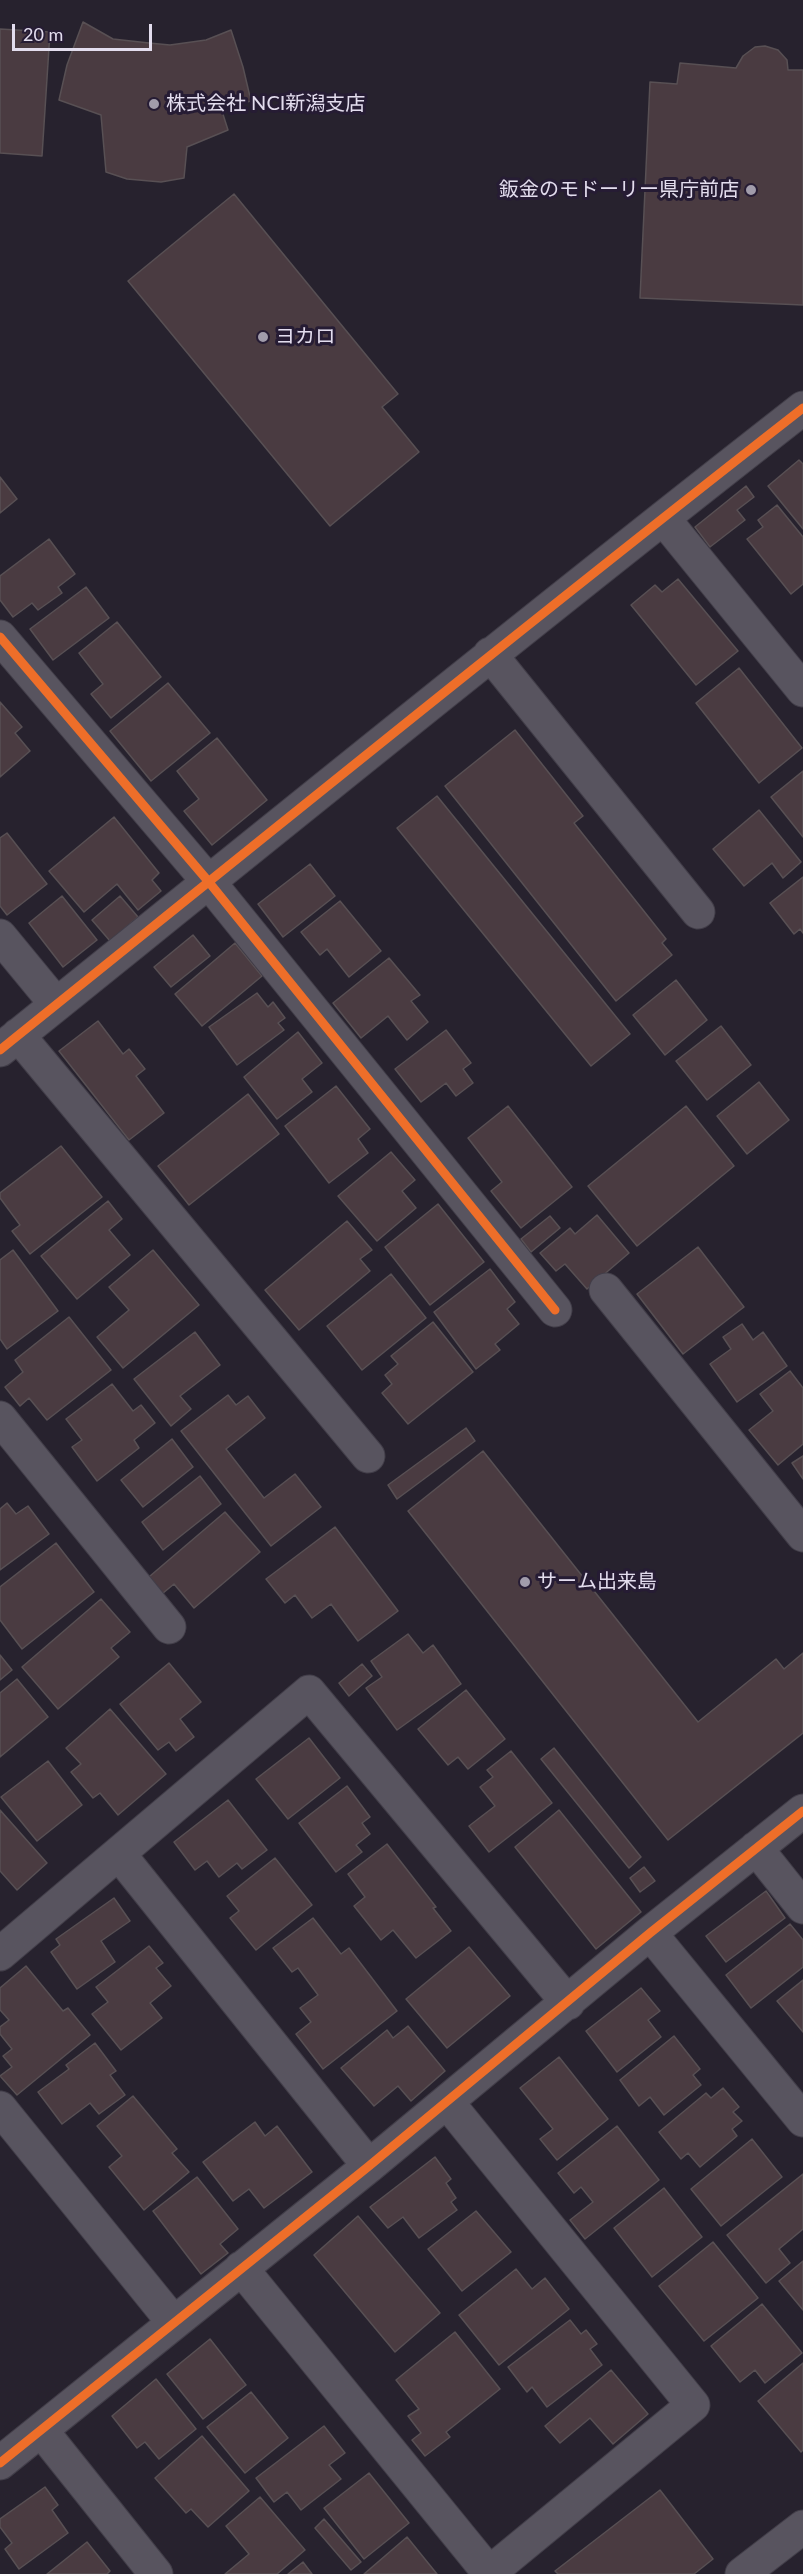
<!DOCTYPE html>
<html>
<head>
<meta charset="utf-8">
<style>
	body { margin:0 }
	#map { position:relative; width:803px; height:2574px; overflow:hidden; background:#27222e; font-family:Lato,sans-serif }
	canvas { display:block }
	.scale { position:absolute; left:12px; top:24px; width:140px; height:27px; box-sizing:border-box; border:3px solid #e3ddee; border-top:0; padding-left:8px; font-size:18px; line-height:21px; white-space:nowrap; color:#e3ddee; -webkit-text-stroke:4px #261c34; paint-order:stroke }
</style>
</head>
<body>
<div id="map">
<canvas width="803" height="2574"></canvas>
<div class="scale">20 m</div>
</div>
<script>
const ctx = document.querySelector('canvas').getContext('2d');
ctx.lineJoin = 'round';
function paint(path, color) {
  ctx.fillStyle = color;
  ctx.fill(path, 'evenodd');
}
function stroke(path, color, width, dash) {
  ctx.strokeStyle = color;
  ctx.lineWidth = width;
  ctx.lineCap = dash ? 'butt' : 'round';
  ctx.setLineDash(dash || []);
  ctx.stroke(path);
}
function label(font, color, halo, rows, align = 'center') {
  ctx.font = font + ' Lato,"Noto Sans JP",sans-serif';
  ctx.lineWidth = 6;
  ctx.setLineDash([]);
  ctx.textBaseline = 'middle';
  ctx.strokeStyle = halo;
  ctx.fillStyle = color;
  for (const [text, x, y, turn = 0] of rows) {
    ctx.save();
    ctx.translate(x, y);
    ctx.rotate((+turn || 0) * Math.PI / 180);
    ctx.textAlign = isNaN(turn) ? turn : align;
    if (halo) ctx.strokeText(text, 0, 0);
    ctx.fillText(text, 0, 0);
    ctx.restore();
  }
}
const building = new Path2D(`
	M 83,22 L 113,39 L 149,43 L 170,45 L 206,40 L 231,30 L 243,67 L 251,101 L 221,108 L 228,130 L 187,147 L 184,178 L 161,182 L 127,179 L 106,172 L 101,115 L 59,100 L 67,65 Z
	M 0,29 L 50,32 L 42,156 L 0,153 Z
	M 765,46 L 778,50 L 787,60 L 788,70 L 803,70 L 803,305 L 640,298 L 650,82 L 677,84 L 680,63 L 736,68 L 743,56 L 755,47 Z
	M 234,194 L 398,394 L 382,407 L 419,452 L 330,526 L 128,281 Z
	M 799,460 L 803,464 L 803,529 L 768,486 Z
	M 0,477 L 17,499 L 0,513 Z
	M 746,486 L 754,497 L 737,510 L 745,520 L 710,547 L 695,527 Z
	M 777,505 L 803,537 L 803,584 L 791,594 L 747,539 L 763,527 L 758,520 Z
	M 49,539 L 75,574 L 58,587 L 62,593 L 38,610 L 32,603 L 13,617 L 0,600 L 0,576 Z
	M 678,579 L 738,651 L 696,685 L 631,605 L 655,585 L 662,592 Z
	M 86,587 L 109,618 L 53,660 L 30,629 Z
	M 117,622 L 161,677 L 111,718 L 91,694 L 103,684 L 79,653 Z
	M 739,668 L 802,748 L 759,783 L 696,703 Z
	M 168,683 L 210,733 L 151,781 L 110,731 Z
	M 0,702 L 22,727 L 15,733 L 30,751 L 0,777 Z
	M 515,730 L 583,816 L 574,823 L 666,939 L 662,943 L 672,955 L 616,1001 L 445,786 Z
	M 217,738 L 267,800 L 212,845 L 184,811 L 199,799 L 177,771 Z
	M 803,771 L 803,837 L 771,797 Z
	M 437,796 L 630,1034 L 591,1066 L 397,828 Z
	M 759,810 L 801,862 L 783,878 L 772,863 L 744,886 L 713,849 Z
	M 114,817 L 159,873 L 152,880 L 161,891 L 138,910 L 117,884 L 84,912 L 49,871 Z
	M 7,833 L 47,884 L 7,915 L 0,906 L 0,838 Z
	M 310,864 L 335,896 L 283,937 L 258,904 Z
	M 803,877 L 803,933 L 800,929 L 794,934 L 770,903 Z
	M 62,896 L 97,940 L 63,967 L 29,923 Z
	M 120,896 L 138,917 L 110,941 L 92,920 Z
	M 340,901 L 381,951 L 349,977 L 327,949 L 320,955 L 301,932 Z
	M 193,935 L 210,956 L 171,987 L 154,967 Z
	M 235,943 L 262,976 L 202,1026 L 175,994 Z
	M 389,958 L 420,995 L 411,1001 L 428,1022 L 407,1040 L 388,1016 L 361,1038 L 333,1003 Z
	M 676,980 L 707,1020 L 665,1055 L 633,1015 Z
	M 257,993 L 268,1007 L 273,1002 L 285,1018 L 278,1023 L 284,1030 L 237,1065 L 209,1027 Z
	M 98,1021 L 123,1054 L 129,1049 L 145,1069 L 136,1076 L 164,1113 L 129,1140 L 59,1051 Z
	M 721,1026 L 751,1065 L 707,1100 L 676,1061 Z
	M 446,1030 L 471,1063 L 463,1069 L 473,1083 L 456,1096 L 446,1083 L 421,1102 L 395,1069 Z
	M 298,1032 L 322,1063 L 302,1079 L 312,1092 L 277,1119 L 244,1077 Z
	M 759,1082 L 789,1120 L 747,1154 L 717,1116 Z
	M 336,1086 L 370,1129 L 358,1139 L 368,1153 L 329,1183 L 285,1126 Z
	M 248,1094 L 279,1134 L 189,1205 L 158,1166 Z
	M 508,1106 L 572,1187 L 521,1228 L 491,1191 L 502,1182 L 468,1138 Z
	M 686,1106 L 734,1166 L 637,1246 L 588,1186 Z
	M 61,1146 L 102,1197 L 30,1254 L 12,1231 L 20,1225 L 0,1198 L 0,1193 Z
	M 391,1152 L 415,1180 L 402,1191 L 416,1208 L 377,1241 L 338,1196 Z
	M 108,1201 L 122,1219 L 109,1230 L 130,1255 L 77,1299 L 41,1256 Z
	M 438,1204 L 484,1262 L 430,1305 L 385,1247 Z
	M 597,1215 L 629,1253 L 587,1289 L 565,1264 L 556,1271 L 540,1253 L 570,1228 L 575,1234 Z
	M 550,1216 L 560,1228 L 531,1252 L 521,1239 Z
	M 347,1221 L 372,1250 L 360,1259 L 370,1271 L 299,1330 L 265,1290 Z
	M 698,1247 L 744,1307 L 683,1354 L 637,1294 Z
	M 13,1250 L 58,1311 L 7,1349 L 0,1339 L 0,1260 Z
	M 153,1250 L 199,1305 L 123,1368 L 97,1337 L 129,1310 L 109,1287 Z
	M 490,1269 L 515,1302 L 507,1309 L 519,1324 L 495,1344 L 500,1350 L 476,1369 L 434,1312 Z
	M 391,1274 L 426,1318 L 362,1370 L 327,1326 Z
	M 69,1317 L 111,1370 L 47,1420 L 29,1398 L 20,1406 L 5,1387 L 23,1372 L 15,1360 Z
	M 433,1322 L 473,1372 L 408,1424 L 382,1393 L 392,1384 L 385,1375 L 398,1364 L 391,1356 Z
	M 742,1324 L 753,1340 L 763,1332 L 787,1366 L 737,1402 L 710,1364 L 731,1349 L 723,1337 Z
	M 195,1332 L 220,1365 L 180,1396 L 191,1409 L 171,1426 L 134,1379 Z
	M 790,1371 L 803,1388 L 803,1444 L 778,1465 L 749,1430 L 773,1411 L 760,1394 Z
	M 112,1384 L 133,1411 L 141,1405 L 155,1423 L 134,1440 L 139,1448 L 97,1481 L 72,1447 L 82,1440 L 66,1419 Z
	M 228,1395 L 236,1405 L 248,1396 L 265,1418 L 226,1449 L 264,1498 L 295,1474 L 321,1507 L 271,1546 L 181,1431 Z
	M 466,1428 L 475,1441 L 397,1499 L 388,1485 Z
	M 172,1439 L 193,1467 L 143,1507 L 121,1480 Z
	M 483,1451 L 698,1722 L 776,1659 L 784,1669 L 803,1653 L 803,1733 L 668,1840 L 408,1511 Z
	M 803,1456 L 803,1479 L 792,1463 Z
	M 200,1476 L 221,1504 L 163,1550 L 142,1522 Z
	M 7,1503 L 16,1514 L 28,1506 L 49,1534 L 0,1570 L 0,1509 Z
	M 225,1512 L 260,1552 L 194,1608 L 174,1584 L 157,1598 L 143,1582 Z
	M 335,1527 L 398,1611 L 358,1641 L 331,1604 L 312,1618 L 295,1595 L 285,1603 L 266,1579 Z
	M 56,1543 L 94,1592 L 22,1649 L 0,1620 L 0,1587 Z
	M 101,1599 L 130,1632 L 111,1648 L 119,1657 L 58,1709 L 22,1667 Z
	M 408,1634 L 423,1653 L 433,1645 L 461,1684 L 397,1730 L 366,1688 L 382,1677 L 371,1661 Z
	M 0,1655 L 12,1670 L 0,1680 Z
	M 169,1663 L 201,1702 L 180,1719 L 194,1737 L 176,1751 L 169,1742 L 158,1750 L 120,1704 Z
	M 362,1664 L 372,1676 L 349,1696 L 339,1683 Z
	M 17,1679 L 48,1717 L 0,1757 L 0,1693 Z
	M 466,1690 L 505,1739 L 468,1769 L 458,1757 L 448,1765 L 418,1729 Z
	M 110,1709 L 166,1774 L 118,1815 L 100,1793 L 93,1798 L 71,1772 L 81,1764 L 66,1748 Z
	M 309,1738 L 340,1778 L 288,1819 L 256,1779 Z
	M 554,1748 L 641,1857 L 629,1868 L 541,1759 Z
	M 511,1751 L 552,1803 L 489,1852 L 469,1826 L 495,1806 L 480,1787 L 493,1777 L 487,1770 Z
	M 48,1761 L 82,1805 L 37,1841 L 1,1797 Z
	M 347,1786 L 370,1817 L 362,1823 L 370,1834 L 356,1845 L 362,1852 L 336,1872 L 299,1823 Z
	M 228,1800 L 267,1850 L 242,1869 L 237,1863 L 219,1877 L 207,1861 L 195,1870 L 174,1842 Z
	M 0,1810 L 47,1863 L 17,1890 L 0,1871 Z
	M 559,1810 L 641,1912 L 596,1949 L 515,1847 Z
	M 387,1844 L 436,1907 L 433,1908 L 451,1931 L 416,1958 L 393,1930 L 381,1940 L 354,1906 L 365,1897 L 348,1874 Z
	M 275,1858 L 312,1905 L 256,1950 L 230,1918 L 239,1911 L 227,1896 Z
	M 644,1867 L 655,1881 L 640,1892 L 630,1878 Z
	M 766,1891 L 785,1918 L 726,1962 L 706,1936 Z
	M 114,1898 L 130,1921 L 101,1941 L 115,1962 L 77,1989 L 51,1952 L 60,1945 L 56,1939 Z
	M 313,1918 L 341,1954 L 349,1948 L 397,2011 L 323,2069 L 296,2034 L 311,2022 L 300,2008 L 318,1995 L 298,1968 L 292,1972 L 273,1948 Z
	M 790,1924 L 803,1940 L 803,1967 L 751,2008 L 726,1975 Z
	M 149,1946 L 163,1963 L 156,1968 L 171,1986 L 150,2003 L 162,2018 L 121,2050 L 92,2014 L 108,2002 L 96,1987 Z
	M 469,1947 L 510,1996 L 447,2048 L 406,1999 Z
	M 26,1966 L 63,2011 L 68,2008 L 90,2035 L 17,2095 L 0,2076 L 12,2067 L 3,2056 L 12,2049 L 0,2034 L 0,2027 L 9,2020 L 0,2010 L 0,1988 Z
	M 803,1980 L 803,2032 L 777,2001 Z
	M 641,1988 L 660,2011 L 648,2020 L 661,2037 L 617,2072 L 586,2031 Z
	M 408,2026 L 445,2071 L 411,2101 L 398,2086 L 374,2106 L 341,2068 L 387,2030 L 393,2038 Z
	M 674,2036 L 700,2069 L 693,2075 L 701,2085 L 664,2115 L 650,2097 L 639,2106 L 620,2080 Z
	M 95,2043 L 116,2071 L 110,2075 L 125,2095 L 99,2114 L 90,2103 L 62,2124 L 38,2092 L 69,2069 L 66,2065 Z
	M 559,2057 L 608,2119 L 557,2160 L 540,2139 L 553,2129 L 520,2088 Z
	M 723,2088 L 739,2107 L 733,2112 L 742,2121 L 732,2129 L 737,2136 L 700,2167 L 688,2153 L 681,2159 L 659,2132 L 706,2093 L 711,2098 Z
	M 133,2096 L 177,2149 L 172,2153 L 189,2172 L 144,2210 L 109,2167 L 122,2156 L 97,2126 Z
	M 255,2122 L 265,2136 L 277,2126 L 312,2172 L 264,2208 L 249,2189 L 233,2201 L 203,2162 Z
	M 617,2126 L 659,2180 L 585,2239 L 570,2220 L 593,2202 L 581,2187 L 574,2193 L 558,2173 Z
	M 752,2139 L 782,2177 L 721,2226 L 691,2189 Z
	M 435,2157 L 451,2179 L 446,2183 L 456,2198 L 451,2202 L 457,2210 L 419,2238 L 403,2217 L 388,2228 L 370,2207 Z
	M 803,2174 L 803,2229 L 779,2249 L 790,2263 L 766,2283 L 727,2235 Z
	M 197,2177 L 238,2229 L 220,2244 L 228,2253 L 201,2274 L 153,2211 Z
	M 664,2188 L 702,2237 L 652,2277 L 614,2228 Z
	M 476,2211 L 511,2252 L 462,2291 L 428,2249 Z
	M 358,2216 L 440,2313 L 395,2352 L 314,2255 Z
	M 713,2242 L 758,2298 L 704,2341 L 659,2286 Z
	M 803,2261 L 803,2310 L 779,2281 Z
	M 516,2269 L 532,2289 L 545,2278 L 569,2309 L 499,2365 L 459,2315 Z
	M 762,2304 L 802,2353 L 765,2383 L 755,2370 L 740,2382 L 711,2346 Z
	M 570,2320 L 581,2334 L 586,2330 L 597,2344 L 590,2349 L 602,2365 L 547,2407 L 532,2387 L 527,2392 L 508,2367 Z
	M 455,2332 L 500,2389 L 446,2432 L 450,2437 L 425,2456 L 412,2440 L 421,2433 L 408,2416 L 419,2409 L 396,2380 Z
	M 210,2339 L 246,2385 L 203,2419 L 167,2374 Z
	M 803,2363 L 803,2450 L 801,2452 L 758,2401 Z
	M 611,2370 L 648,2414 L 613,2444 L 590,2418 L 560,2443 L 545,2426 Z
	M 156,2379 L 196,2429 L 159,2459 L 145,2442 L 137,2448 L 112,2416 Z
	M 251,2392 L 288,2438 L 245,2473 L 207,2427 Z
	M 324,2426 L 345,2453 L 329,2465 L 341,2479 L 301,2510 L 287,2492 L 274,2502 L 256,2478 Z
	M 202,2436 L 249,2491 L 208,2527 L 191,2509 L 186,2513 L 155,2478 Z
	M 369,2473 L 409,2523 L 364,2559 L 324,2508 Z
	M 45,2487 L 58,2505 L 52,2510 L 68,2533 L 19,2569 L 5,2549 L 12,2543 L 0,2527 L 0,2519 Z
	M 660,2490 L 713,2559 L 694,2574 L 558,2574 L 555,2571 Z
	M 260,2497 L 305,2550 L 277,2574 L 225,2574 L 249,2554 L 226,2526 Z
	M 324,2519 L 361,2562 L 351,2570 L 315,2528 Z
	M 407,2537 L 437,2574 L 364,2574 Z
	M 87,2542 L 110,2571 L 107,2574 L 47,2574 Z
	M 303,2562 L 312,2574 L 288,2574 Z`);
paint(building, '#4a3b41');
stroke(building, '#585054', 1.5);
const minor = new Path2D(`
	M 663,518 L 803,690
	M 0,637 L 208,881 L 555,1310
	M 490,654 L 698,912
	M 0,936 L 56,1004
	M 18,1035 L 368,1456
	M 0,1050 C 267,835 533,619 803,408
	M 606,1290 L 803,1535
	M 0,1418 L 169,1627
	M 756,1848 L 803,1907
	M 119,1854 L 369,2166
	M 650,1933 L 803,2120
	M 0,1954 L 309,1692 L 568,2003
	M 447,2102 L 693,2405 L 488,2574
	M 0,2108 L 174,2323
	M 241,2268 L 490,2574
	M 41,2430 L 156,2574
	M 0,2463 L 369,2166 L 650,1933 L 803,1811
	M 742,2574 L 803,2527`);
stroke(minor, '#423e49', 35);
stroke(minor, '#58545f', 33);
stroke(new Path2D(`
	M 0,637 L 208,881 L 555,1310
	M 0,1050 C 267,835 533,619 803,408
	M 0,2463 L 369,2166 L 650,1933 L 803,1811`), '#ee6e29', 9);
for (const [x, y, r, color] of [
	[154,104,6,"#a19cab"],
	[751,190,6,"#a19cab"],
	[263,337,6,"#a19cab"],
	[525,1582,6,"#a19cab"]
]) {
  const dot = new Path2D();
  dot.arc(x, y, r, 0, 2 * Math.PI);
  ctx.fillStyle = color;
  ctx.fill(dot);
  stroke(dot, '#261c34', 2);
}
label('20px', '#e3ddee', '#261c34', [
	["株式会社 NCI新潟支店",166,104],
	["鈑金のモドーリー県庁前店",739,190,"right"],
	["ヨカロ",275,337],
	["サーム出来島",537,1582]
], 'left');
</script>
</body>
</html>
